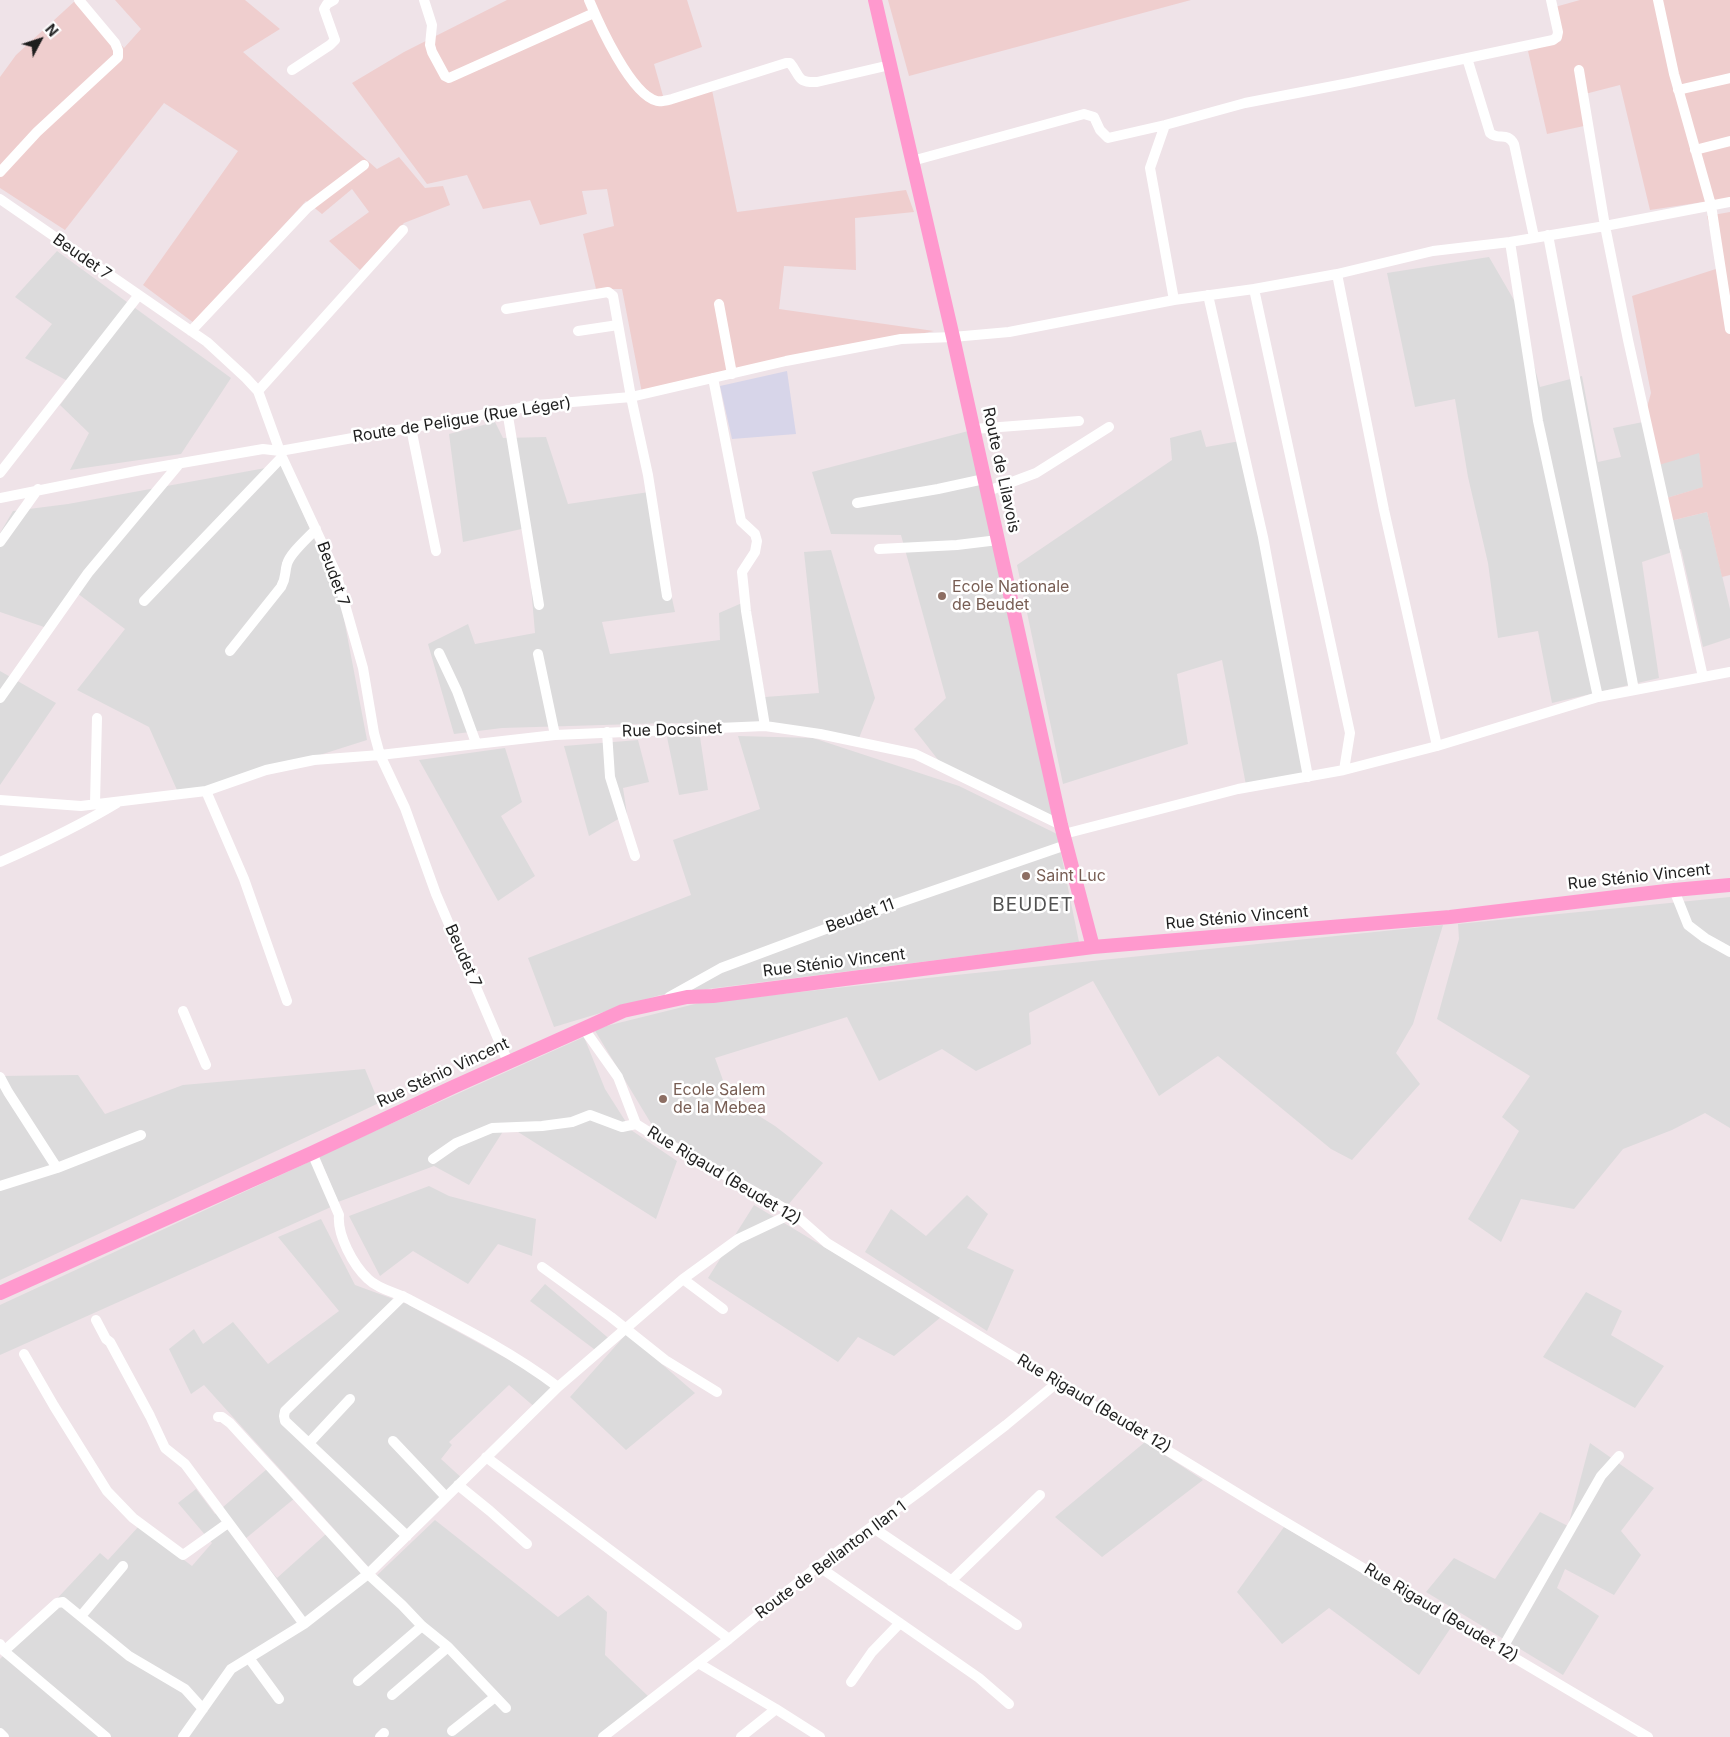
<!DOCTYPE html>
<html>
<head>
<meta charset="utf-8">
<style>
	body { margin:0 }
	#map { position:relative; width:1730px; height:1737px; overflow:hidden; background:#efe3e8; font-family:Inter,sans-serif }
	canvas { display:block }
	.north { position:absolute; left:15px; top:15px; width:50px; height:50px; -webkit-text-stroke:4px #fff; paint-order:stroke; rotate:50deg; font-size:14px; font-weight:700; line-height:20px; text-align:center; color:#1e1e1e }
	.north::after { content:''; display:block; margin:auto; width:18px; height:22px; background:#1e1e1e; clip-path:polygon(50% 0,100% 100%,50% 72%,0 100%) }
</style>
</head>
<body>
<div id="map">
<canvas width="1730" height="1737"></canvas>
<div class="north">N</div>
</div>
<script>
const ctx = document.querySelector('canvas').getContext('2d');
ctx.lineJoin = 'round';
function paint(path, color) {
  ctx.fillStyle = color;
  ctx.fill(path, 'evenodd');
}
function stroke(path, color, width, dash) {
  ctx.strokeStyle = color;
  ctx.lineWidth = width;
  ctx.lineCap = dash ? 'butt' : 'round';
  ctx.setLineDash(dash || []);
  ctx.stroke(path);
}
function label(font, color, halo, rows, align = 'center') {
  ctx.font = font + ' Inter,sans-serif';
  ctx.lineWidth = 5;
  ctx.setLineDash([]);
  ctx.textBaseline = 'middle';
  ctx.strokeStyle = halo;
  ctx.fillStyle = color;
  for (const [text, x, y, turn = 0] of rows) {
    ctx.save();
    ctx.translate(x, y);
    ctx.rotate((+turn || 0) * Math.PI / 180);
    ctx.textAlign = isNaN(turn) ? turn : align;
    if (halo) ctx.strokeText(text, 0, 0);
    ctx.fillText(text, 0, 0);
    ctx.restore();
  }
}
paint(new Path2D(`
	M 57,251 L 231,378 L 181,454 L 70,470 L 89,433 L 60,405 L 75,385 L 25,358 L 52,324 L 15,297 Z
	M 1489,257 L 1518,307 L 1540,387 L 1582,376 L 1598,462 L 1621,457 L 1613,428 L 1643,422 L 1699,452 L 1704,487 L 1660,500 L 1666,522 L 1707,512 L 1730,609 L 1730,638 L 1703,647 L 1681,549 L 1642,562 L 1659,678 L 1552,703 L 1538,631 L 1498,638 L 1488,563 L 1468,477 L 1455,399 L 1415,407 L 1387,273 Z
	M 495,422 L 503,438 L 546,437 L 568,504 L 649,492 L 675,612 L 602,622 L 610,654 L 720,640 L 719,613 L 749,600 L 765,697 L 819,693 L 804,552 L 831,550 L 875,698 L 859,738 L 778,724 L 670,723 L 502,728 L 454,734 L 428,644 L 468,624 L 475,644 L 535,633 L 526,528 L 463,542 L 449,434 Z
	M 972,430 L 1057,819 L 939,761 L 914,729 L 946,698 L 901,535 L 831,534 L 812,472 Z
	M 1201,430 L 1206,447 L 1246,440 L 1309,774 L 1246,785 L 1222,660 L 1177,674 L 1188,744 L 1063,784 L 1017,565 L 1172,460 L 1170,438 Z
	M 282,465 L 340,598 L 367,740 L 181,799 L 149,727 L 77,690 L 125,629 L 73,590 L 50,629 L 0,612 L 0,533 L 13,511 L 68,504 Z
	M 0,671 L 56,703 L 0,785 Z
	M 738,736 L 813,738 L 959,786 L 1057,834 L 1079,942 L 660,995 L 554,1027 L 528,958 L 691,895 L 673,840 L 760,809 Z
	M 667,737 L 700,737 L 708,790 L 679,795 Z
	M 638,740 L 649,782 L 623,788 L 627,814 L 589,836 L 564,746 Z
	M 505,748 L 522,802 L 501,816 L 535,876 L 498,901 L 419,760 Z
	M 1730,897 L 1730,1128 L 1705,1113 L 1672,1130 L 1623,1149 L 1574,1209 L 1521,1199 L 1501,1242 L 1468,1219 L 1519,1131 L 1502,1117 L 1530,1076 L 1437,1019 L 1459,939 L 1458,924 Z
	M 1443,925 L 1413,1024 L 1396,1053 L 1420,1084 L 1352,1160 L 1331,1149 L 1218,1056 L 1159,1096 L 1093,981 L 1029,1013 L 1031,1044 L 976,1071 L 942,1049 L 879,1081 L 847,1017 L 715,1058 L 729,1097 L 775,1126 L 823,1163 L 788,1205 L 655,1130 L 594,1029 L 699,1003 L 946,976 Z
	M 584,1037 L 605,1089 L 631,1130 L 677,1161 L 656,1219 L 507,1125 L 469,1185 L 434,1166 L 338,1202 L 319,1156 Z
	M 365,1069 L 379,1103 L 0,1280 L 0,1076 L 78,1075 L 105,1114 L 183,1085 Z
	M 311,1161 L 331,1207 L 0,1355 L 0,1305 Z
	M 429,1186 L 449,1196 L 536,1219 L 532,1256 L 498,1244 L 468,1284 L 413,1251 L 380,1276 L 349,1216 Z
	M 967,1195 L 988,1214 L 967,1248 L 1014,1270 L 987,1331 L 865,1252 L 891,1209 L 926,1236 Z
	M 754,1205 L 941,1317 L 894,1356 L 858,1337 L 838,1362 L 708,1278 Z
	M 321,1219 L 355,1285 L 407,1304 L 546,1380 L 554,1391 L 537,1409 L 509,1385 L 449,1442 L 452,1445 L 441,1459 L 464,1480 L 372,1571 L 204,1385 L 191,1394 L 169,1349 L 194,1329 L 203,1344 L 233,1322 L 268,1364 L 339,1311 L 278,1237 Z
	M 545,1284 L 613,1342 L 602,1355 L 530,1301 Z
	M 1586,1292 L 1622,1311 L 1611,1335 L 1664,1366 L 1635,1408 L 1543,1357 Z
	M 628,1332 L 641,1346 L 695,1393 L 626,1450 L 570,1397 Z
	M 1145,1442 L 1203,1480 L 1102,1557 L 1055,1517 Z
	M 1590,1443 L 1654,1488 L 1621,1531 L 1641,1555 L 1614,1595 L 1565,1569 L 1557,1588 L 1599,1616 L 1563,1675 L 1426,1592 L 1454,1558 L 1495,1579 L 1540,1512 L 1568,1526 Z
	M 268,1468 L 295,1498 L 245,1539 L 277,1578 L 326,1534 L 371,1581 L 435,1520 L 558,1617 L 588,1595 L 607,1612 L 605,1655 L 649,1697 L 600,1737 L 7,1737 L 0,1729 L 0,1659 L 100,1553 L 108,1560 L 139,1526 L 192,1566 L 212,1543 L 178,1503 L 196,1489 L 215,1514 Z
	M 1284,1527 L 1452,1626 L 1419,1675 L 1329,1608 L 1282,1644 L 1237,1592 Z`), '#dcdbdc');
paint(new Path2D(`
	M 787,371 L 796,434 L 732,439 L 720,386 Z`), '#d7d5e9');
paint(new Path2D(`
	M 76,0 L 80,0 L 124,48 L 141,29 L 115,0 L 245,0 L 280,29 L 243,52 L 377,169 L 399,157 L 425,188 L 443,186 L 450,205 L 404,223 L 360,270 L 329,241 L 369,212 L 352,189 L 322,214 L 306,201 L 194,323 L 143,285 L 238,151 L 164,103 L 65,230 L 0,188 L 0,77 L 16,55 Z
	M 507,0 L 687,0 L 702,47 L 654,64 L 665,103 L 712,90 L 737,212 L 906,190 L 914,212 L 855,218 L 856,270 L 784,266 L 779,309 L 934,331 L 642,393 L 622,289 L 596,289 L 583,234 L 614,226 L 607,189 L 582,191 L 587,214 L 540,225 L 530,200 L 483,209 L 467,175 L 427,184 L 352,83 L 404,52 Z
	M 888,0 L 1191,0 L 909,76 Z
	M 1580,0 L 1730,0 L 1730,198 L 1650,210 L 1620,85 L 1581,95 L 1584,126 L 1547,134 L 1528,51 L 1561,41 L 1555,7 Z
	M 1730,212 L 1730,575 L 1722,577 L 1707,512 L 1666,522 L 1660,500 L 1703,487 L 1699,453 L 1652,467 L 1643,422 L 1651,393 L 1632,296 L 1719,268 L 1707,216 Z`), '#efcece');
stroke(new Path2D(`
	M 424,0 L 432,25 L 430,45 L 432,52 L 445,76 L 449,78 L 594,13
	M 589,0 C 599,24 631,95 657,101 C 661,102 668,100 672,99 L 786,63 L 790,63 C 801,76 796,83 817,82 L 890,65
	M 1658,0 L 1674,74 L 1711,205 L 1730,329
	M 1467,58 L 1490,133 C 1499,141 1507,131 1514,144 L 1534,237
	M 292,70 L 330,45 L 335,40 L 324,9 L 327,4 L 334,0
	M 1579,70 L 1605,226 L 1628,340 L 1703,677
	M 1678,90 L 1730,78
	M 1165,125 L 1150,168 L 1174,300
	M 1695,150 L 1730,141
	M 912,161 L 1084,114 L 1094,117 L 1100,130 L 1108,138 L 1165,125 L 1245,103 L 1349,83 L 1553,40 L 1557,37 L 1558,32 L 1551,0
	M 0,172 L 37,132 L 118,57 L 118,50 L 115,43 L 79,0
	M 0,199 L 207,342 L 246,378 L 258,391 L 282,457 L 336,573 L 363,668 L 374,733 L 380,755 L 405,808 L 436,894 L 508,1062
	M 1548,235 L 1634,690
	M 1510,242 L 1538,421 L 1598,697
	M 1337,274 L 1384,510 L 1437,746
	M 1254,289 L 1350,733 L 1344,770
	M 1208,295 L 1263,537 L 1308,777
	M 719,304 L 732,374
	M 506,309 L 608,292 L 613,296 L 631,397 L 648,475 L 667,596
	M 191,331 L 307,208 L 364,165
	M 578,331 L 618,325
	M 713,378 L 741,521 L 755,534 L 757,541 L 755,552 L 742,572 L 746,611 L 765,726
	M 258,391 L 403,230
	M 507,410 L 539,605
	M 411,428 L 436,551
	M 974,429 L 1079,421
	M 0,473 L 138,296
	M 988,491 L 1036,473 L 1109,427
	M 0,498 L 141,470 L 263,449 L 280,451 L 537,405 L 631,397 L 786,361 L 901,339 L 953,337 L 1009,332 L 1174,300 L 1254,289 L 1337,274 L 1433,251 L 1510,242 L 1605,226 L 1730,202
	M 857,503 L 938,489 L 984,479
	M 0,542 L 38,489
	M 879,549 L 957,545 L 998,540
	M 144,601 L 282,457
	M 230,651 L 281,587 C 287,576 284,574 287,564 C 290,553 308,538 316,529
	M 439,653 L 457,691 L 476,743
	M 538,654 L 555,735
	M 0,698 L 88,573 L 180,463
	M 607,732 L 610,777 L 635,856
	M 206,791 L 244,879 L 287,1001
	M 0,800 L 81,806 L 206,791 L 266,770 L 314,760 L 380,755 L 555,735 L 765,726 L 820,734 L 915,754 L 1061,825
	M 95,804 L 97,718
	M 1064,834 L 1238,789 L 1344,770 L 1437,746 L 1598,697 L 1730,672
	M 0,862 C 41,844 79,826 117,803
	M 1674,890 L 1688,925 L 1705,938 L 1730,952
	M 669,997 L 721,968 L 863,915 L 1066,845
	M 183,1011 L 206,1065
	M 584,1029 L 618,1077 L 636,1124 L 663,1141 L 793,1213 L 827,1243 L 1260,1507 L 1648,1737
	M 0,1077 L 8,1092 L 57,1168 L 0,1186
	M 312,1153 L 339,1215 C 337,1235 353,1265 368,1279 C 379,1290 399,1293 412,1301 C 462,1327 513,1353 558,1387
	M 433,1159 L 456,1143 L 492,1128 L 542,1126 L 572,1122 L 590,1115 L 622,1127 L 636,1124
	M 57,1168 L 141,1135
	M 542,1267 L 611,1317 L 665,1360 L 717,1392
	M 683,1279 L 723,1309
	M 403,1296 L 285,1411 L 284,1416 L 285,1421 L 407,1536
	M 96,1320 L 106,1339 L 110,1342 L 150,1416 L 165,1448 L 185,1464 L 304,1624
	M 24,1354 L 54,1406 L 107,1491 L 133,1518 L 183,1555 L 228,1523
	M 393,1441 L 446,1497
	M 309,1443 L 350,1399
	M 486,1457 L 729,1639
	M 458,1485 L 490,1511 L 527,1544
	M 872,1527 L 1017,1625
	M 818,1566 L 979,1678 L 1009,1704
	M 951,1581 L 1040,1495
	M 81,1616 L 123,1566
	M 0,1644 L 4,1651 L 106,1737
	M 1502,1649 L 1601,1476 L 1619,1456
	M 4,1651 L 57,1603 L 63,1602 L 129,1656 L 185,1689 L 203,1709
	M 249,1658 L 279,1699
	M 698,1663 L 776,1709 L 820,1737
	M 358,1681 L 422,1626
	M 851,1682 L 872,1652 L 900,1623
	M 392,1695 L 448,1647
	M 506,1708 L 448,1647 L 422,1626 L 402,1605 L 368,1574 L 558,1387 L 683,1279 L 738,1239 L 793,1213
	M 452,1731 L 495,1697
	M 0,1733 L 4,1737
	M 183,1737 L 231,1669 L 304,1624 L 368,1574 L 230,1423 L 222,1417 L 218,1417
	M 380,1737 L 384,1733
	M 603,1737 L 729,1639 L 818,1566 L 919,1492 L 1006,1425 L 1058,1382
	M 741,1737 L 776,1709`), '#fff', 10);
stroke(new Path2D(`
	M 875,0 L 953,337 L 1061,825 L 1093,947
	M 0,1293 L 312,1153 L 453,1087 L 623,1011 L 687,997 L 713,996 L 1093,947 L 1450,917 L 1674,890 L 1730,885`), '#ff99ce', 14);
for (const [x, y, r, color] of [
	[942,596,5,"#8d6e63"],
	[1026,876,5,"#8d6e63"],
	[663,1099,5,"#8d6e63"]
]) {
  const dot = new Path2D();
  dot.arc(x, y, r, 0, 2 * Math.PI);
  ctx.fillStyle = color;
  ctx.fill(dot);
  stroke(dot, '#fff', 2);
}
label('16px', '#1e1e1e', '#fff', [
	["Beudet 7",82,257,35],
	["Route de Peligue (Rue Léger)",462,420,-9],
	["Route de Lilavois",1001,470,78],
	["Beudet 7",333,574,70],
	["Rue Docsinet",672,730,-2],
	["Rue Sténio Vincent",1639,877,-6],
	["Beudet 11",860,916,-20],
	["Rue Sténio Vincent",1237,918,-5],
	["Beudet 7",463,956,66],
	["Rue Sténio Vincent",834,963,-7],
	["Rue Sténio Vincent",443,1073,-25],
	["Rue Rigaud (Beudet 12)",724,1176,31],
	["Rue Rigaud (Beudet 12)",1094,1404,31],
	["Route de Bellanton Ilan 1",831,1560,-37],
	["Rue Rigaud (Beudet 12)",1441,1613,31]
]);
label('16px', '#785e54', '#fff', [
	["Ecole Nationale",952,587],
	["de Beudet",952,605],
	["Saint Luc",1036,876],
	["Ecole Salem",673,1090],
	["de la Mebea",673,1108]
], 'left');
ctx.letterSpacing = '1px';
label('19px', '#515151', '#fff', [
	["BEUDET",1033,905]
]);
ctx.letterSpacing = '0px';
</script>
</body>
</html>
